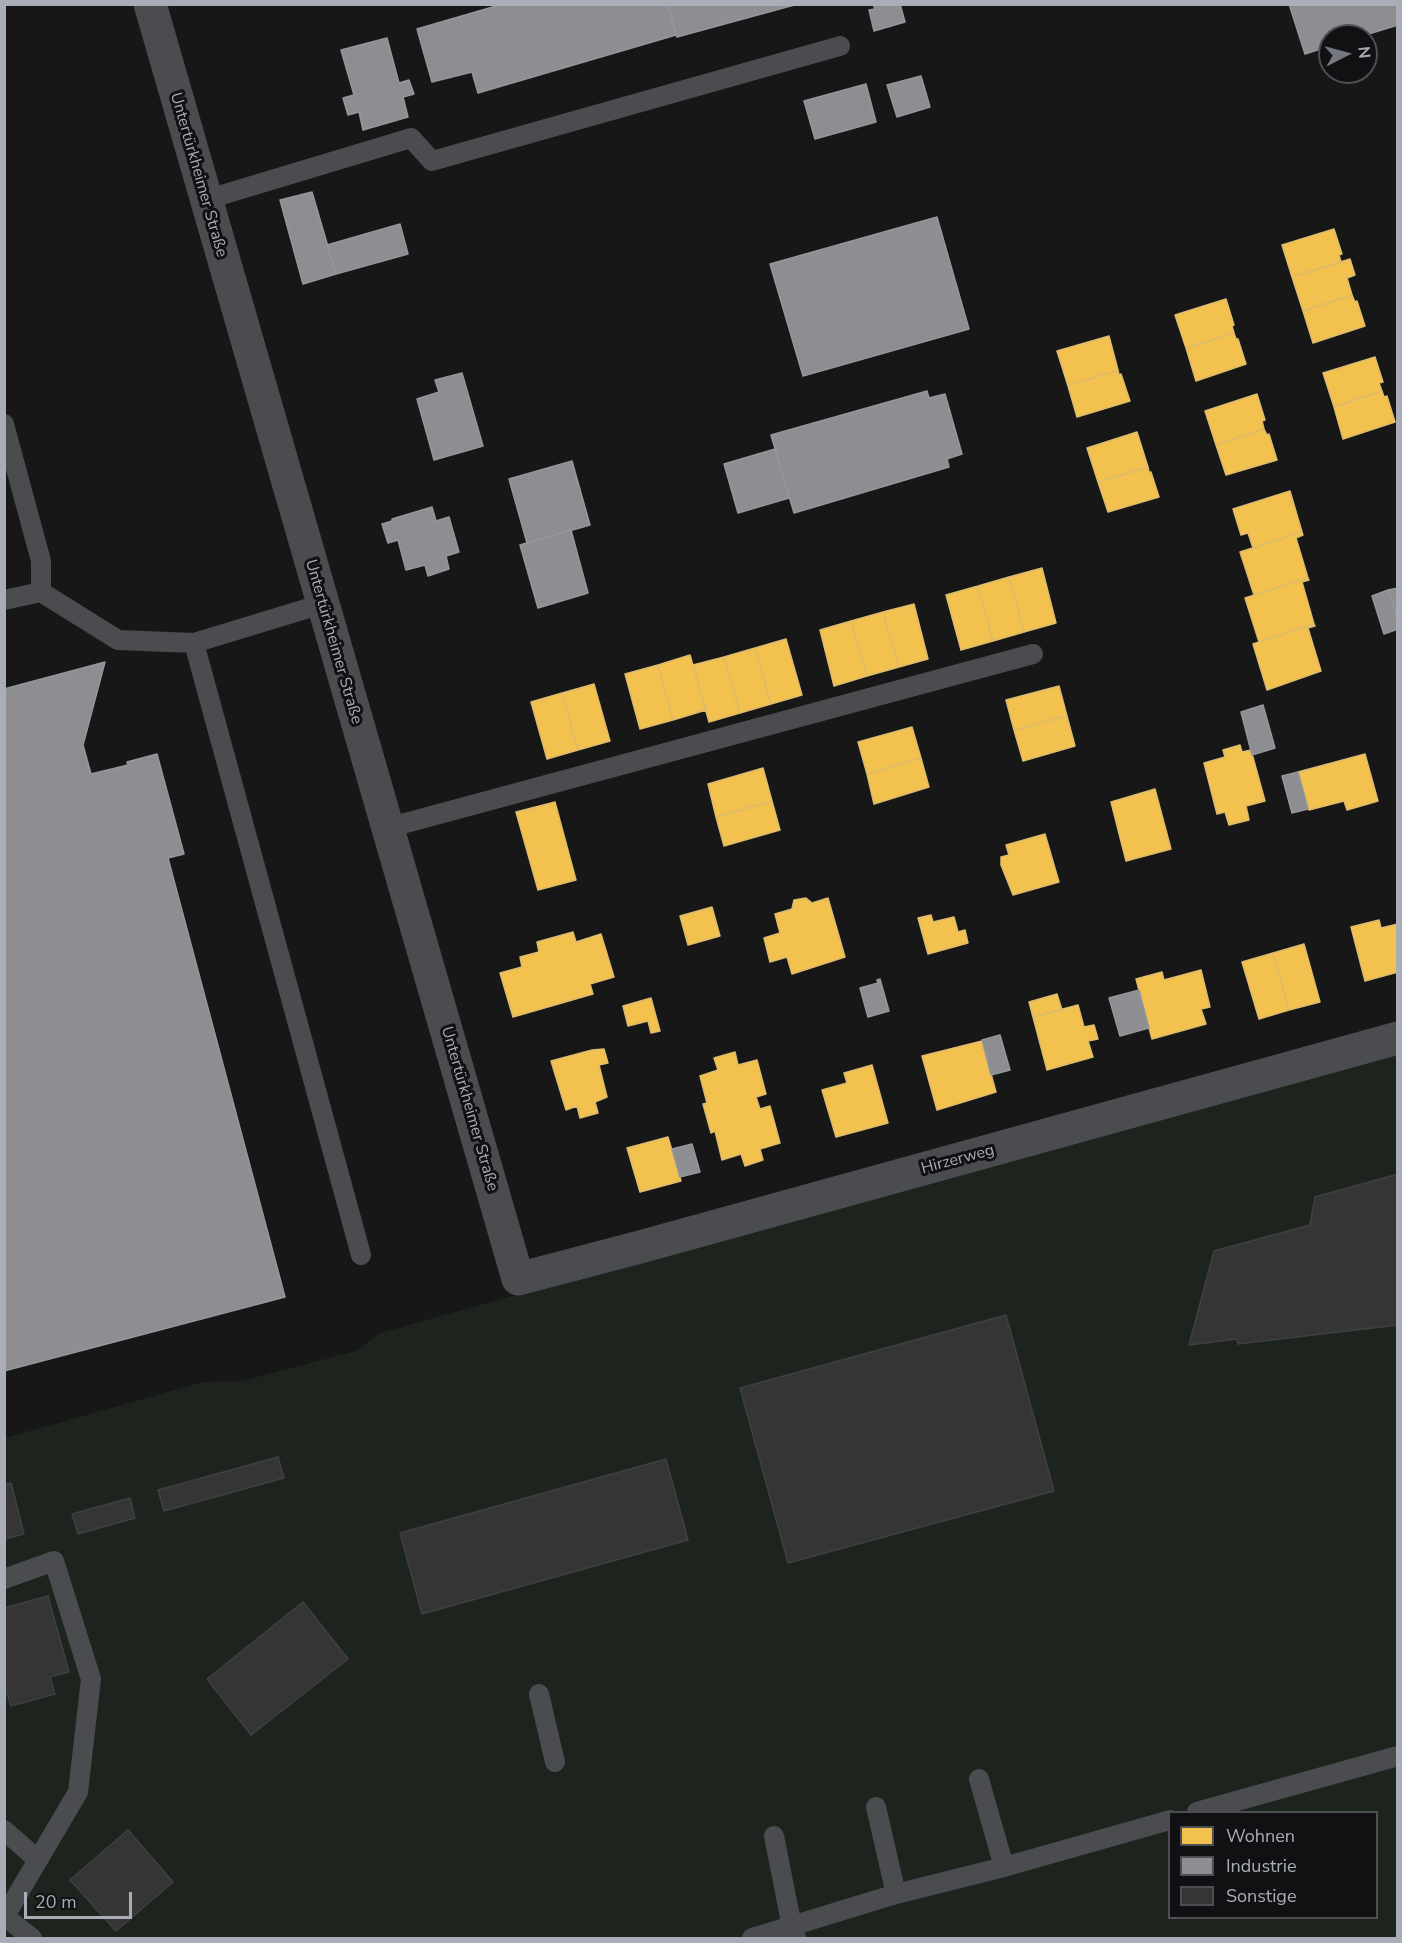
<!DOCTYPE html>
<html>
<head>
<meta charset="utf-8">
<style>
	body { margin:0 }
	#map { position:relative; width:1402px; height:1943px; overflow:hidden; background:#171717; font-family:"Nunito Sans",sans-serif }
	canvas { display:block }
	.frame { position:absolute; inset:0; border:6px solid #a8adb8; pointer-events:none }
	.legend { position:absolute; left:1168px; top:1811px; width:210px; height:108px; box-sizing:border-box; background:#111113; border:2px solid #4d4f55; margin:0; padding:8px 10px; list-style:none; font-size:18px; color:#a8adb8 }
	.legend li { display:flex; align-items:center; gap:12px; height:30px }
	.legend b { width:30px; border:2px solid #4d4f55 }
	.north { position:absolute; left:1318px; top:24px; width:60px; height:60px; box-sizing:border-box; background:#111113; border:2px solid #4d4f55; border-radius:50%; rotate:84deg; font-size:16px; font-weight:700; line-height:24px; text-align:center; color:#a8adb8 }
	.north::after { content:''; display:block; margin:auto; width:21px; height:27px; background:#757880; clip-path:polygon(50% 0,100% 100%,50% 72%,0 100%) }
	.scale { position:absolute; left:24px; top:1892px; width:108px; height:27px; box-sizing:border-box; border:3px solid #a8adb8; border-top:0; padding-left:8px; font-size:18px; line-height:21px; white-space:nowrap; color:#a8adb8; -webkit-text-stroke:4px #111113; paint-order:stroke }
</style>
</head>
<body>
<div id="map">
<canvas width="1402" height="1943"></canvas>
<div class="frame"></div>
<ul class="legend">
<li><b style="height:16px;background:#f2c14e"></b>Wohnen</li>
<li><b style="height:16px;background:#8d8d92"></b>Industrie</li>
<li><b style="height:16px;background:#353536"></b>Sonstige</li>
</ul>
<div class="north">N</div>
<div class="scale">20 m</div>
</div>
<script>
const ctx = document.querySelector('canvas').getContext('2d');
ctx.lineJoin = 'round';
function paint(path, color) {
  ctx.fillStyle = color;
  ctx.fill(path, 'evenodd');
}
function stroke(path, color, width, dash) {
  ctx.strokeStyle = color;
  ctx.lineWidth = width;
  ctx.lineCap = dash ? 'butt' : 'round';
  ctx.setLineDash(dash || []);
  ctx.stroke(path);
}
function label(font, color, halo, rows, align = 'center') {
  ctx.font = font + ' "Nunito Sans",sans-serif';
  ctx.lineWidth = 6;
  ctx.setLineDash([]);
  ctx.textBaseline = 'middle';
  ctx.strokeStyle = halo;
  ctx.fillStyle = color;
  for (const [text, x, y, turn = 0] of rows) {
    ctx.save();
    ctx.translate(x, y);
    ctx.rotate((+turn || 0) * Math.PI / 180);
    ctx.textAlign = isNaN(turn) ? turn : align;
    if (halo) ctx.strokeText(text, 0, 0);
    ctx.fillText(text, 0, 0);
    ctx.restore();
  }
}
paint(new Path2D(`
	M 1397,1053 L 1397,1938 L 5,1938 L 5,1438 L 203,1382 L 242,1381 L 356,1351 L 380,1333 L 1135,1122 ZM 1170,1812 L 1376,1812 L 1376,1918 L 1170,1918 Z`), '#1d241e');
const homes = new Path2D(`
	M 1334,229 L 1342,254 L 1339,255 L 1341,262 L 1292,277 L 1282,245 Z
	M 1350,259 L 1355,275 L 1347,278 L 1352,295 L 1303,311 L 1292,277 Z
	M 1352,295 L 1355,302 L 1357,301 L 1365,326 L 1313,343 L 1303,311 Z
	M 1226,299 L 1234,325 L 1232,326 L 1234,333 L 1186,348 L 1175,315 Z
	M 1234,333 L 1236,339 L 1238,339 L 1246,364 L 1196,381 L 1186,348 Z
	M 1109,336 L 1118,370 L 1068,386 L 1057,351 Z
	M 1375,357 L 1383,382 L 1379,383 L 1382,391 L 1334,407 L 1323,373 Z
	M 1118,370 L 1119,375 L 1121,374 L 1130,401 L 1077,417 L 1068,386 Z
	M 1382,391 L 1384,397 L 1387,396 L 1395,422 L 1343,439 L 1334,407 Z
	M 1257,394 L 1265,420 L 1262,421 L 1264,429 L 1216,445 L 1205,411 Z
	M 1264,429 L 1267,435 L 1269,434 L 1277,460 L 1226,475 L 1216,445 Z
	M 1137,432 L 1148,467 L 1098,482 L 1087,448 Z
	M 1148,467 L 1149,472 L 1151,472 L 1159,497 L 1108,512 L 1098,482 Z
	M 1290,491 L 1302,532 L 1253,548 L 1248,533 L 1241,535 L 1233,509 Z
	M 1302,532 L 1303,535 L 1296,538 L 1308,578 L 1254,595 L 1240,552 Z
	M 1042,568 L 1056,623 L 1024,632 L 1009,577 Z
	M 1009,577 L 1024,632 L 993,641 L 978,586 Z
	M 1308,578 L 1309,580 L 1302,582 L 1314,624 L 1259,642 L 1245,598 Z
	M 978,586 L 993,641 L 961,650 L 946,595 Z
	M 914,604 L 928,659 L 899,667 L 883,612 Z
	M 883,612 L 899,667 L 867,676 L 851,621 Z
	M 851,621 L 867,676 L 834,686 L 820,630 Z
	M 1314,624 L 1315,626 L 1308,628 L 1321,671 L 1267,690 L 1253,644 Z
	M 786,639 L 802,695 L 771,704 L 755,648 Z
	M 755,648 L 771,704 L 740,713 L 724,657 Z
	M 690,655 L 706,710 L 673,720 L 658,665 Z
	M 724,657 L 740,713 L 709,722 L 693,665 Z
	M 658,665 L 673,720 L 640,729 L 625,674 Z
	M 594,684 L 610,741 L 578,750 L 562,693 Z
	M 1059,686 L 1067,716 L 1014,730 L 1006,700 Z
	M 562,693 L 578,750 L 547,759 L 531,702 Z
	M 1067,716 L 1075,746 L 1023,761 L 1014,730 Z
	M 912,727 L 921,758 L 867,774 L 858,742 Z
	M 1240,745 L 1242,752 L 1251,750 L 1265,801 L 1246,806 L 1249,820 L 1229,825 L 1225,812 L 1217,814 L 1204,763 L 1225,757 L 1223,750 Z
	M 1365,754 L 1378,801 L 1347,810 L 1344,801 L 1309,810 L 1298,772 Z
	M 921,758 L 929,787 L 874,804 L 867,774 Z
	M 763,768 L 772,801 L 716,817 L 708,784 Z
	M 1155,789 L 1171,849 L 1126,861 L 1111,802 Z
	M 772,801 L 780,830 L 724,846 L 716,817 Z
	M 555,802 L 576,880 L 538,890 L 516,812 Z
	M 1045,834 L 1059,882 L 1013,895 L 1001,865 L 1001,857 L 1009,855 L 1006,845 Z
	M 806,898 L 812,903 L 828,898 L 845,957 L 792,974 L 787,957 L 770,962 L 764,938 L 780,933 L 775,914 L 792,909 L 794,900 Z
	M 712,907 L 720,936 L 688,945 L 680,916 Z
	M 931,915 L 933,922 L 954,917 L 958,932 L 965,930 L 968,943 L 928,954 L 918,918 Z
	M 1379,920 L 1381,928 L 1398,924 L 1398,972 L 1365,981 L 1351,927 Z
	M 573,932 L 576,942 L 601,934 L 614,977 L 590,984 L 593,994 L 513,1017 L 500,973 L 522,967 L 520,957 L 539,952 L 537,942 Z
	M 1304,944 L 1320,1002 L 1289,1010 L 1273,953 Z
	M 1273,953 L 1289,1010 L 1259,1019 L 1242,962 Z
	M 1201,970 L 1210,1007 L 1201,1009 L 1206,1024 L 1152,1039 L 1136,979 L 1162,972 L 1164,980 Z
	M 1057,994 L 1062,1010 L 1033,1017 L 1029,1002 Z
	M 651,998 L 660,1031 L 651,1033 L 648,1021 L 628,1026 L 623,1006 Z
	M 1078,1005 L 1084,1027 L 1094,1025 L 1098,1039 L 1088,1041 L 1093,1057 L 1047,1070 L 1033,1017 Z
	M 982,1041 L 996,1092 L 937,1110 L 922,1056 Z
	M 604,1049 L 608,1063 L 599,1065 L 607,1097 L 595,1102 L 598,1113 L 580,1118 L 577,1106 L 566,1110 L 551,1061 L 592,1050 Z
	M 735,1052 L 738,1065 L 757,1060 L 766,1094 L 756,1097 L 760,1109 L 770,1106 L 780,1143 L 760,1149 L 763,1160 L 745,1166 L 741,1154 L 722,1160 L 715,1131 L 711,1133 L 703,1104 L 707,1103 L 700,1076 L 718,1070 L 714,1058 Z
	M 872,1065 L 888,1123 L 836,1137 L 822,1090 L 847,1083 L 844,1073 Z
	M 668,1137 L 681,1181 L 640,1192 L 627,1148 Z`);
paint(homes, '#f2c14e');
stroke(homes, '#dcbb6e', 1.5);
const industry = new Path2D(`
	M 503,4 L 668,4 L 676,35 L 478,93 L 472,72 L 432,82 L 417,29 Z
	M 668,4 L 798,4 L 677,37 Z
	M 873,4 L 900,4 L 905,22 L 874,31 L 869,10 L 875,9 Z
	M 1289,4 L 1398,4 L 1398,25 L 1362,36 L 1330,36 L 1330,46 L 1305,54 Z
	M 387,38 L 399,83 L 409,80 L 414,94 L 403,97 L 408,117 L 363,130 L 359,112 L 348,115 L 343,98 L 354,95 L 341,50 Z
	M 921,76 L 930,107 L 897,117 L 887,85 Z
	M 866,84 L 876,122 L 815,139 L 804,101 Z
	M 312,192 L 336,274 L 303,284 L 280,200 Z
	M 937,217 L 969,329 L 803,376 L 770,264 Z
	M 400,224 L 408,254 L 336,274 L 327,245 Z
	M 462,373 L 483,446 L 434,460 L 417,399 L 439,392 L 435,380 Z
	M 927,391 L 929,398 L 945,394 L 962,454 L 947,459 L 949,467 L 794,513 L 771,435 Z
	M 775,449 L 789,498 L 738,513 L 724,464 Z
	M 572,461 L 590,525 L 527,543 L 509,479 Z
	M 432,507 L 436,521 L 449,517 L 459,552 L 446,556 L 449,569 L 428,576 L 425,565 L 406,570 L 398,540 L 388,543 L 382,524 L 392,521 L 392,519 Z
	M 571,530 L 588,593 L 538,608 L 520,545 Z
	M 1398,588 L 1398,620 L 1388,590 Z
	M 1388,590 L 1398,620 L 1398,629 L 1384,634 L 1372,596 Z
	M 105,662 L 83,745 L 91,774 L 128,765 L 127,762 L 157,754 L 184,854 L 168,858 L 285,1297 L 4,1371 L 4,689 Z
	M 1263,705 L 1275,748 L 1252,755 L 1241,712 Z
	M 1298,772 L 1308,809 L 1292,813 L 1282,776 Z
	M 880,979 L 889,1011 L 868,1017 L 860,988 L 878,983 L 877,980 Z
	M 1139,990 L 1149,1028 L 1120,1036 L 1109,998 Z
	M 1000,1035 L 1010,1070 L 991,1075 L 982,1040 Z
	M 692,1144 L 700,1172 L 680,1177 L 672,1149 Z`);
paint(industry, '#8d8d92');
stroke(industry, '#95979d', 1.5);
const building = new Path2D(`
	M 1398,1174 L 1398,1325 L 1238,1344 L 1237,1339 L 1189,1345 L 1214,1251 L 1310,1225 L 1315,1197 Z
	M 1006,1315 L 1054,1491 L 788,1563 L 740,1388 Z
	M 278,1457 L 284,1478 L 164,1511 L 158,1490 Z
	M 666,1459 L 688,1540 L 422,1614 L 400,1533 Z
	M 11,1483 L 24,1534 L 4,1539 L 4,1485 Z
	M 130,1498 L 135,1518 L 78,1534 L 72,1514 Z
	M 48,1596 L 69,1672 L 50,1677 L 55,1694 L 11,1706 L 7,1693 L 4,1693 L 4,1608 Z
	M 303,1602 L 348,1659 L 251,1735 L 207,1679 Z
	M 128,1830 L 173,1882 L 116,1931 L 70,1880 Z`);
paint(building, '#353536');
stroke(building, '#3f4043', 1.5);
stroke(new Path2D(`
	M 205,200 L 411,138 L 432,161 L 840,46
	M 4,424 L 41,561 L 41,592 L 4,600
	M 41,592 L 118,640 L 194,643 L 322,604
	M 194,643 L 361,1255
	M 387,828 L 1033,654
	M 4,1579 L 54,1561 L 91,1679 L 78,1792 L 5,1916
	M 539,1694 L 555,1762
	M 979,1779 L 1004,1867
	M 876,1807 L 896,1894
	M 1197,1812 L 1398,1756
	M 4,1830 L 38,1860
	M 774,1836 L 792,1927 L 796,1938
	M 4,1916 L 32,1938
	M 752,1938 L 896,1894 L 1004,1867 L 1170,1820`), '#4b4c50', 20);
stroke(new Path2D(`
	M 150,4 L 518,1279 L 640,1247 L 1398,1038`), '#4b4c50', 33);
label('16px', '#a8adb8', '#111113', [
	["Untertürkheimer Straße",198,175,74],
	["Untertürkheimer Straße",333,642,74],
	["Untertürkheimer Straße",469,1109,74],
	["Hirzerweg",958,1160,-15]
]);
</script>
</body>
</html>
